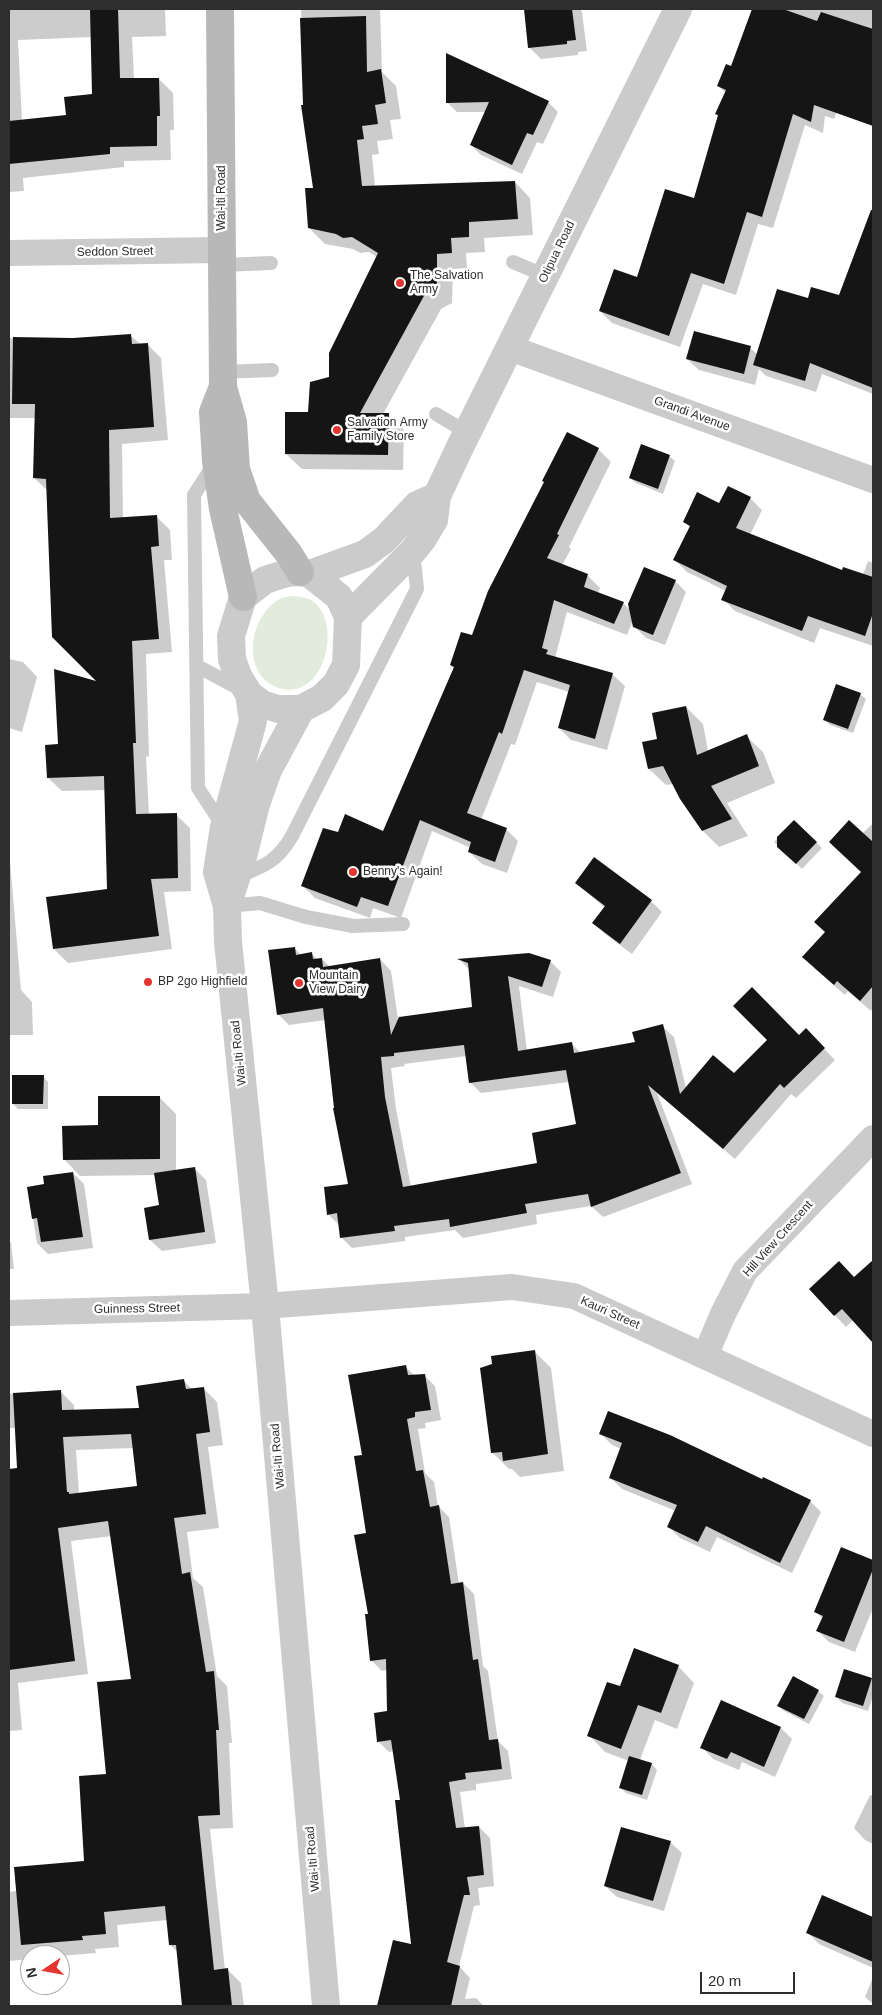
<!DOCTYPE html>
<html>
<head>
<meta charset="utf-8">
<style>
	body { margin:0 }
	#map { position:relative; width:882px; height:2015px; overflow:hidden; background:#fff; font-family:Helvetica,sans-serif }
	canvas { display:block }
	.frame { position:absolute; inset:0; border:10px solid #2e2e2e; pointer-events:none }
	.north { position:absolute; left:20px; top:1945px; width:50px; height:50px; box-sizing:border-box; background:#fff; border:1px solid #ababab; border-radius:50%; rotate:258deg; font-size:14px; font-weight:700; line-height:20px; text-align:center; color:#2e2e2e }
	.north::after { content:''; display:block; margin:auto; width:18px; height:22px; background:#e53530; clip-path:polygon(50% 0,100% 100%,50% 72%,0 100%) }
	.scale { position:absolute; left:700px; top:1972px; width:95px; height:22px; box-sizing:border-box; border:2px solid #2e2e2e; border-top:0; padding-left:6px; font-size:15px; line-height:18px; white-space:nowrap; color:#2e2e2e; -webkit-text-stroke:4px #fff; paint-order:stroke }
</style>
</head>
<body>
<div id="map">
<canvas width="882" height="2015"></canvas>
<div class="frame"></div>
<div class="north">N</div>
<div class="scale">20 m</div>
</div>
<script>
const ctx = document.querySelector('canvas').getContext('2d');
ctx.lineJoin = 'round';
function paint(path, color) {
  ctx.fillStyle = color;
  ctx.fill(path, 'evenodd');
}
function stroke(path, color, width, dash) {
  ctx.strokeStyle = color;
  ctx.lineWidth = width;
  ctx.lineCap = dash ? 'butt' : 'round';
  ctx.setLineDash(dash || []);
  ctx.stroke(path);
}
function label(font, color, halo, rows, align = 'center') {
  ctx.font = font + ' Helvetica,sans-serif';
  ctx.lineWidth = 5;
  ctx.setLineDash([]);
  ctx.textBaseline = 'middle';
  ctx.strokeStyle = halo;
  ctx.fillStyle = color;
  for (const [text, x, y, turn = 0] of rows) {
    ctx.save();
    ctx.translate(x, y);
    ctx.rotate((+turn || 0) * Math.PI / 180);
    ctx.textAlign = isNaN(turn) ? turn : align;
    if (halo) ctx.strokeText(text, 0, 0);
    ctx.fillText(text, 0, 0);
    ctx.restore();
  }
}
paint(new Path2D(`
	M 292,596 C 300,597 307,597 314,602 C 342,625 325,698 282,689 C 274,687 265,682 260,674 C 245,652 255,614 278,600 C 282,597 287,597 292,596 Z`), '#e2ebdc');
paint(new Path2D(`
	M 9,9 L 165,9 L 166,36 L 132,37 L 134,79 L 159,79 L 173,93 L 174,130 L 170,130 L 171,160 L 124,161 L 124,167 L 23,178 L 24,191 L 9,192 ZM 92,37 L 93,95 L 67,116 L 22,121 L 18,40 Z
	M 301,9 L 380,9 L 382,72 L 396,86 L 401,119 L 390,120 L 393,139 L 377,141 L 379,154 L 372,155 L 375,187 L 515,182 L 530,198 L 533,235 L 484,238 L 485,252 L 466,253 L 467,268 L 453,269 L 452,303 L 441,309 L 383,414 L 388,414 L 404,430 L 403,470 L 302,469 L 286,454 L 331,378 L 377,257 L 369,252 L 360,253 L 353,249 L 325,244 L 309,228 L 315,189 L 305,106 Z
	M 525,9 L 580,9 L 582,12 L 587,51 L 578,52 L 578,55 L 541,59 L 529,47 Z
	M 753,9 L 873,9 L 873,57 L 859,53 L 834,119 L 825,116 L 823,133 L 805,125 L 773,228 L 758,224 L 736,295 L 703,284 L 680,347 L 612,323 L 600,311 L 637,279 L 695,199 L 719,117 L 716,114 L 726,93 L 718,86 L 732,68 Z
	M 447,55 L 548,102 L 558,112 L 543,144 L 537,142 L 522,174 L 481,155 L 471,145 L 486,112 L 457,112 L 447,102 Z
	M 863,235 L 873,239 L 873,394 L 822,374 L 816,392 L 766,376 L 759,369 L 755,385 L 699,370 L 687,359 L 750,348 L 758,355 L 808,300 L 839,297 Z
	M 130,335 L 140,344 L 147,344 L 161,358 L 168,440 L 122,444 L 123,518 L 156,516 L 170,530 L 172,560 L 164,560 L 172,652 L 146,654 L 149,756 L 146,757 L 149,815 L 176,815 L 190,828 L 191,891 L 164,892 L 172,949 L 68,963 L 54,949 L 108,890 L 105,790 L 62,791 L 48,778 L 60,746 L 101,683 L 48,491 L 34,478 L 36,418 L 9,418 L 9,338 L 73,340 Z
	M 567,434 L 598,449 L 611,462 L 569,547 L 571,549 L 562,565 L 588,576 L 600,588 L 598,593 L 623,603 L 631,611 L 675,581 L 686,592 L 665,645 L 646,638 L 634,626 L 633,620 L 627,635 L 567,612 L 555,658 L 612,674 L 625,686 L 607,750 L 571,740 L 559,728 L 569,692 L 537,682 L 515,745 L 511,744 L 481,820 L 506,829 L 518,841 L 507,873 L 482,864 L 469,852 L 471,848 L 432,831 L 401,918 L 373,908 L 370,918 L 315,898 L 303,886 L 338,833 L 384,832 L 455,669 L 451,665 L 473,637 Z
	M 669,456 L 675,461 L 663,494 L 636,483 L 630,478 Z
	M 750,498 L 762,510 L 750,535 L 843,572 L 863,575 L 868,561 L 873,563 L 873,646 L 820,628 L 814,643 L 735,611 L 723,599 L 726,591 L 687,572 L 675,560 L 691,528 L 685,522 L 720,504 Z
	M 9,659 L 23,662 L 37,677 L 22,732 L 9,728 Z
	M 860,694 L 866,699 L 853,733 L 830,725 L 825,720 Z
	M 686,707 L 703,724 L 708,751 L 746,736 L 763,752 L 775,783 L 727,803 L 748,836 L 719,847 L 703,831 L 673,784 L 666,785 L 649,769 L 659,740 Z
	M 794,821 L 822,848 L 802,869 L 774,842 Z
	M 873,823 L 873,1008 L 871,1011 L 848,991 L 845,995 L 814,968 L 826,932 L 862,872 L 862,834 Z
	M 9,849 L 21,990 L 32,1002 L 33,1035 L 9,1035 Z
	M 576,883 L 651,901 L 662,912 L 632,954 L 605,934 L 594,923 L 605,908 Z
	M 294,948 L 301,955 L 311,953 L 318,960 L 322,959 L 330,967 L 380,959 L 391,971 L 398,1019 L 473,1009 L 470,970 L 460,960 L 550,961 L 561,972 L 553,997 L 519,986 L 527,1051 L 571,1043 L 581,1053 L 636,1043 L 662,1026 L 674,1037 L 686,1088 L 734,1075 L 799,1037 L 806,1030 L 835,1060 L 796,1098 L 791,1094 L 735,1159 L 657,1093 L 692,1184 L 603,1217 L 591,1206 L 536,1215 L 537,1224 L 463,1238 L 455,1230 L 405,1237 L 405,1241 L 352,1248 L 341,1237 L 339,1225 L 328,1214 L 349,1185 L 326,1020 L 289,1025 L 278,1014 ZM 467,1056 L 470,1082 L 481,1093 L 569,1082 L 577,1125 L 538,1164 L 411,1187 L 396,1109 L 391,1068 L 405,1066 L 404,1064 Z
	M 43,1076 L 48,1082 L 48,1109 L 18,1109 L 13,1104 Z
	M 159,1097 L 176,1114 L 176,1171 L 195,1169 L 206,1180 L 216,1243 L 162,1251 L 150,1240 L 160,1206 L 156,1175 L 80,1176 L 64,1159 L 99,1127 Z
	M 73,1173 L 84,1184 L 93,1248 L 48,1254 L 37,1243 L 28,1188 L 45,1186 Z
	M 9,1241 L 11,1243 L 14,1269 L 9,1269 Z
	M 866,1268 L 873,1275 L 873,1341 L 853,1320 L 846,1327 L 810,1289 L 855,1279 Z
	M 534,1351 L 551,1368 L 564,1471 L 520,1477 L 512,1469 L 509,1469 L 492,1452 Z
	M 405,1366 L 415,1376 L 424,1375 L 435,1386 L 441,1420 L 425,1423 L 426,1428 L 418,1429 L 425,1473 L 434,1482 L 438,1506 L 449,1517 L 459,1584 L 463,1583 L 474,1594 L 483,1666 L 488,1671 L 498,1741 L 508,1751 L 512,1779 L 476,1784 L 476,1790 L 460,1792 L 465,1829 L 479,1827 L 490,1838 L 494,1886 L 478,1888 L 480,1905 L 474,1906 L 459,1966 L 470,1978 L 465,1999 L 476,1998 L 484,2006 L 395,2006 L 391,1978 L 412,1945 L 402,1801 L 394,1751 L 389,1752 L 378,1741 L 388,1713 L 387,1670 L 382,1671 L 371,1660 L 364,1456 Z
	M 184,1381 L 193,1390 L 203,1388 L 217,1402 L 223,1445 L 208,1447 L 219,1528 L 187,1532 L 193,1578 L 203,1587 L 217,1676 L 227,1686 L 232,1743 L 229,1743 L 233,1828 L 210,1829 L 225,1970 L 228,1970 L 241,1983 L 244,2006 L 183,2006 L 178,1952 L 170,1945 L 168,1920 L 117,1925 L 119,1947 L 95,1949 L 96,1953 L 60,1956 L 30,1955 L 30,1959 L 9,1961 L 9,1892 L 68,1883 L 86,1862 L 133,1680 L 112,1536 L 71,1541 L 88,1674 L 18,1683 L 22,1730 L 9,1731 L 9,1470 L 19,1469 L 16,1428 L 9,1428 L 9,1394 L 60,1391 L 74,1405 L 74,1411 L 140,1409 ZM 134,1448 L 138,1487 L 79,1494 L 76,1450 Z
	M 601,1434 L 763,1481 L 810,1501 L 821,1512 L 792,1573 L 717,1537 L 710,1552 L 680,1538 L 669,1527 L 676,1511 L 622,1489 L 610,1477 L 621,1449 L 612,1445 Z
	M 841,1549 L 873,1562 L 873,1608 L 855,1652 L 829,1642 L 818,1631 L 823,1619 L 816,1612 Z
	M 678,1666 L 694,1683 L 677,1729 L 655,1720 L 640,1760 L 652,1764 L 657,1770 L 647,1800 L 626,1793 L 620,1787 L 629,1761 L 605,1752 L 589,1735 Z
	M 872,1679 L 873,1680 L 873,1696 L 868,1711 L 842,1703 L 837,1697 Z
	M 818,1691 L 824,1696 L 809,1724 L 784,1711 L 779,1706 Z
	M 781,1728 L 792,1739 L 775,1777 L 742,1762 L 739,1770 L 713,1759 L 702,1747 Z
	M 9,1744 L 10,1759 L 9,1759 Z
	M 870,1795 L 873,1796 L 873,1844 L 865,1840 L 854,1828 Z
	M 670,1842 L 682,1853 L 664,1911 L 617,1897 L 605,1886 Z
	M 823,1896 L 873,1918 L 873,1968 L 819,1944 L 808,1933 Z
	M 873,1977 L 873,2004 L 865,1997 Z`), '#0003');
paint(new Path2D(`
	M 90,9 L 118,9 L 120,78 L 159,78 L 160,116 L 157,116 L 157,146 L 110,147 L 110,154 L 9,164 L 9,121 L 66,115 L 64,97 L 92,94 Z
	M 524,9 L 572,9 L 576,40 L 567,41 L 567,44 L 528,48 Z
	M 752,9 L 783,9 L 817,21 L 821,12 L 873,29 L 873,126 L 814,105 L 811,122 L 793,114 L 762,217 L 747,212 L 724,284 L 691,273 L 669,336 L 599,311 L 614,269 L 637,277 L 665,189 L 694,198 L 718,115 L 715,114 L 726,90 L 717,86 L 726,64 L 731,66 Z
	M 366,16 L 367,72 L 381,69 L 386,103 L 375,105 L 378,124 L 362,126 L 364,139 L 357,140 L 362,186 L 515,181 L 518,219 L 469,222 L 469,237 L 451,238 L 452,253 L 437,254 L 437,288 L 425,294 L 360,413 L 389,413 L 388,455 L 285,454 L 285,412 L 308,412 L 310,382 L 329,377 L 329,353 L 378,253 L 352,237 L 343,238 L 336,234 L 308,228 L 305,188 L 313,188 L 301,105 L 303,105 L 300,18 Z
	M 446,53 L 549,101 L 533,135 L 527,133 L 512,165 L 470,145 L 489,102 L 446,103 Z
	M 871,210 L 873,210 L 873,388 L 810,363 L 805,381 L 753,365 L 777,289 L 808,298 L 811,287 L 839,295 Z
	M 694,331 L 751,346 L 744,374 L 686,359 Z
	M 131,334 L 132,344 L 148,343 L 154,427 L 109,430 L 110,518 L 157,515 L 159,546 L 151,547 L 159,639 L 132,641 L 136,743 L 133,743 L 136,814 L 177,813 L 178,878 L 151,879 L 159,936 L 53,949 L 46,897 L 107,889 L 104,776 L 47,778 L 45,745 L 58,744 L 54,669 L 96,681 L 52,637 L 46,479 L 33,478 L 35,404 L 12,404 L 13,337 L 73,338 Z
	M 567,432 L 599,448 L 557,534 L 559,535 L 547,558 L 588,574 L 584,587 L 624,602 L 614,624 L 554,600 L 542,648 L 548,650 L 546,654 L 613,673 L 595,739 L 558,728 L 570,685 L 524,670 L 502,734 L 499,732 L 467,813 L 507,828 L 495,862 L 468,852 L 471,842 L 420,820 L 388,906 L 361,897 L 357,907 L 301,886 L 323,828 L 338,832 L 345,814 L 383,831 L 454,667 L 450,665 L 461,632 L 472,635 L 488,591 L 544,482 L 542,481 Z
	M 641,444 L 670,455 L 658,489 L 629,478 Z
	M 728,486 L 751,497 L 736,528 L 842,570 L 843,567 L 873,577 L 873,613 L 865,636 L 808,616 L 802,631 L 721,600 L 727,586 L 673,560 L 690,526 L 683,522 L 697,492 L 719,503 Z
	M 644,567 L 676,580 L 653,635 L 633,627 L 628,604 Z
	M 836,684 L 861,693 L 848,729 L 823,720 Z
	M 686,706 L 697,755 L 747,734 L 759,766 L 711,786 L 732,819 L 702,831 L 680,799 L 663,766 L 648,769 L 642,742 L 657,739 L 652,713 Z
	M 794,820 L 817,842 L 796,864 L 777,847 L 777,837 Z
	M 849,820 L 873,842 L 873,986 L 860,1001 L 837,981 L 834,985 L 802,957 L 825,932 L 814,922 L 861,872 L 829,842 Z
	M 594,857 L 652,900 L 620,944 L 592,923 L 605,906 L 575,883 Z
	M 295,947 L 296,955 L 312,952 L 313,959 L 322,958 L 323,967 L 380,958 L 391,1035 L 399,1017 L 472,1007 L 468,963 L 457,959 L 529,953 L 551,960 L 542,987 L 508,976 L 518,1051 L 572,1042 L 574,1053 L 635,1042 L 632,1032 L 663,1024 L 680,1094 L 713,1055 L 734,1073 L 767,1040 L 733,1006 L 752,987 L 799,1035 L 806,1028 L 825,1048 L 784,1088 L 780,1084 L 723,1149 L 648,1085 L 681,1173 L 591,1207 L 588,1194 L 525,1204 L 527,1213 L 450,1227 L 449,1219 L 394,1226 L 395,1231 L 340,1238 L 337,1213 L 327,1215 L 324,1187 L 348,1184 L 333,1108 L 334,1108 L 323,1008 L 277,1015 L 268,950 ZM 464,1045 L 469,1083 L 566,1070 L 576,1124 L 532,1133 L 537,1163 L 403,1187 L 385,1097 L 381,1057 L 394,1056 L 394,1053 Z
	M 12,1075 L 44,1075 L 43,1104 L 12,1104 Z
	M 98,1096 L 160,1096 L 160,1159 L 63,1160 L 62,1126 L 98,1125 Z
	M 195,1167 L 205,1232 L 149,1240 L 144,1208 L 159,1205 L 154,1173 Z
	M 73,1172 L 83,1237 L 41,1242 L 37,1218 L 32,1219 L 27,1187 L 44,1184 L 43,1176 Z
	M 873,1260 L 873,1343 L 842,1309 L 834,1316 L 809,1289 L 839,1261 L 854,1277 Z
	M 535,1350 L 548,1454 L 503,1461 L 502,1452 L 491,1453 L 480,1368 L 492,1364 L 491,1356 Z
	M 406,1365 L 408,1375 L 425,1374 L 431,1410 L 415,1412 L 415,1417 L 407,1419 L 416,1471 L 423,1470 L 430,1507 L 439,1505 L 451,1584 L 463,1582 L 473,1660 L 478,1659 L 489,1740 L 498,1739 L 502,1769 L 465,1773 L 466,1779 L 449,1782 L 456,1828 L 479,1826 L 484,1875 L 467,1877 L 470,1895 L 464,1895 L 447,1962 L 460,1966 L 451,2006 L 377,2006 L 393,1940 L 411,1944 L 395,1800 L 400,1800 L 391,1740 L 377,1742 L 374,1713 L 387,1711 L 386,1659 L 370,1661 L 365,1614 L 368,1614 L 354,1535 L 366,1533 L 354,1456 L 362,1455 L 348,1375 Z
	M 184,1379 L 186,1389 L 204,1387 L 210,1432 L 196,1434 L 206,1514 L 174,1518 L 182,1574 L 190,1572 L 206,1672 L 214,1671 L 219,1730 L 216,1730 L 220,1815 L 198,1816 L 214,1970 L 228,1968 L 232,2006 L 182,2006 L 176,1945 L 169,1945 L 165,1906 L 104,1912 L 106,1934 L 82,1936 L 83,1940 L 21,1945 L 14,1867 L 84,1861 L 79,1776 L 106,1774 L 97,1682 L 131,1679 L 108,1521 L 58,1528 L 75,1661 L 9,1670 L 9,1469 L 17,1468 L 13,1393 L 61,1390 L 62,1410 L 139,1408 L 136,1386 ZM 131,1434 L 137,1486 L 69,1494 L 69,1492 L 67,1492 L 63,1437 Z
	M 608,1411 L 670,1435 L 762,1479 L 763,1477 L 811,1500 L 780,1563 L 706,1526 L 698,1542 L 667,1527 L 677,1505 L 609,1478 L 622,1443 L 599,1434 Z
	M 841,1547 L 873,1560 L 873,1569 L 844,1642 L 816,1631 L 823,1616 L 814,1612 Z
	M 634,1648 L 679,1665 L 661,1713 L 638,1705 L 621,1749 L 587,1736 L 607,1682 L 620,1686 Z
	M 844,1669 L 872,1678 L 863,1706 L 835,1697 Z
	M 793,1676 L 819,1690 L 804,1719 L 777,1706 Z
	M 721,1700 L 781,1727 L 764,1767 L 731,1752 L 727,1759 L 700,1748 Z
	M 629,1756 L 652,1763 L 642,1795 L 619,1788 Z
	M 621,1827 L 671,1841 L 653,1901 L 604,1886 Z
	M 822,1895 L 873,1917 L 873,1962 L 806,1933 Z`), '#151515');
stroke(new Path2D(`
	M 513,262 L 546,276
	M 222,265 L 271,263
	M 222,372 L 272,370
	M 436,414 L 468,433
	M 214,464 L 194,495 L 198,788 L 223,826
	M 197,666 L 242,690
	M 237,877 C 264,866 277,862 292,836 L 417,589 L 413,551
	M 227,906 L 260,903 L 306,917 L 353,926 L 403,924`), '#cbcbcb', 14);
stroke(new Path2D(`
	M 9,253 L 222,250
	M 510,348 L 873,480
	M 9,1313 L 265,1306 L 512,1287 L 574,1296 L 873,1434
	M 705,1356 L 723,1314 L 745,1271 L 873,1138`), '#cbcbcb', 26);
stroke(new Path2D(`
	M 300,572 L 310,574 L 339,597 L 348,617 L 346,665 L 336,684 L 322,698 L 301,709 L 278,709 L 262,704 L 249,694 L 238,676 L 232,659 L 231,636 L 243,597 L 265,580 L 287,573 Z
	M 310,574 L 365,554 L 384,540 L 417,505 L 437,496
	M 348,617 L 413,551 L 422,540 L 434,520 L 437,496 L 460,447 L 678,9
	M 249,694 L 253,721 L 224,827 L 217,872 L 227,906 L 228,942 L 265,1306 L 326,2006
	M 227,906 L 243,857 L 256,804 L 268,770 L 301,709`), '#cbcbcb', 28);
stroke(new Path2D(`
	M 220,9 L 223,387 L 233,422 L 236,469 L 247,501 L 289,554 L 300,572
	M 222,389 L 213,412 L 216,461 L 223,509 L 243,597`), '#b8b8b8', 28);
for (const [x, y, r, color] of [
	[400,283,5,"#e53530"],
	[337,430,5,"#e53530"],
	[353,872,5,"#e53530"],
	[148,982,5,"#e53530"],
	[299,983,5,"#e53530"]
]) {
  const dot = new Path2D();
  dot.arc(x, y, r, 0, 2 * Math.PI);
  ctx.fillStyle = color;
  ctx.fill(dot);
  stroke(dot, '#fff', 2);
}
label('12px', '#2e2e2e', '#fff', [
	["Wai-Iti Road",222,198,-90],
	["Seddon Street",115,252,-1],
	["Otipua Road",557,252,-64],
	["Grandi Avenue",692,414,20],
	["Wai-Iti Road",239,1053,-96],
	["Hill View Crescent",778,1239,-48],
	["Guinness Street",137,1309,-1],
	["Kauri Street",610,1313,24],
	["Wai-Iti Road",278,1456,-95],
	["Wai-Iti Road",313,1859,-95]
]);
label('12px', '#2e2e2e', '#fff', [
	["The Salvation",410,276],
	["Army",410,290],
	["Salvation Army",347,423],
	["Family Store",347,437],
	["Benny's Again!",363,872],
	["Mountain",309,976],
	["View Dairy",309,990],
	["BP 2go Highfield",158,982]
], 'left');
</script>
</body>
</html>
